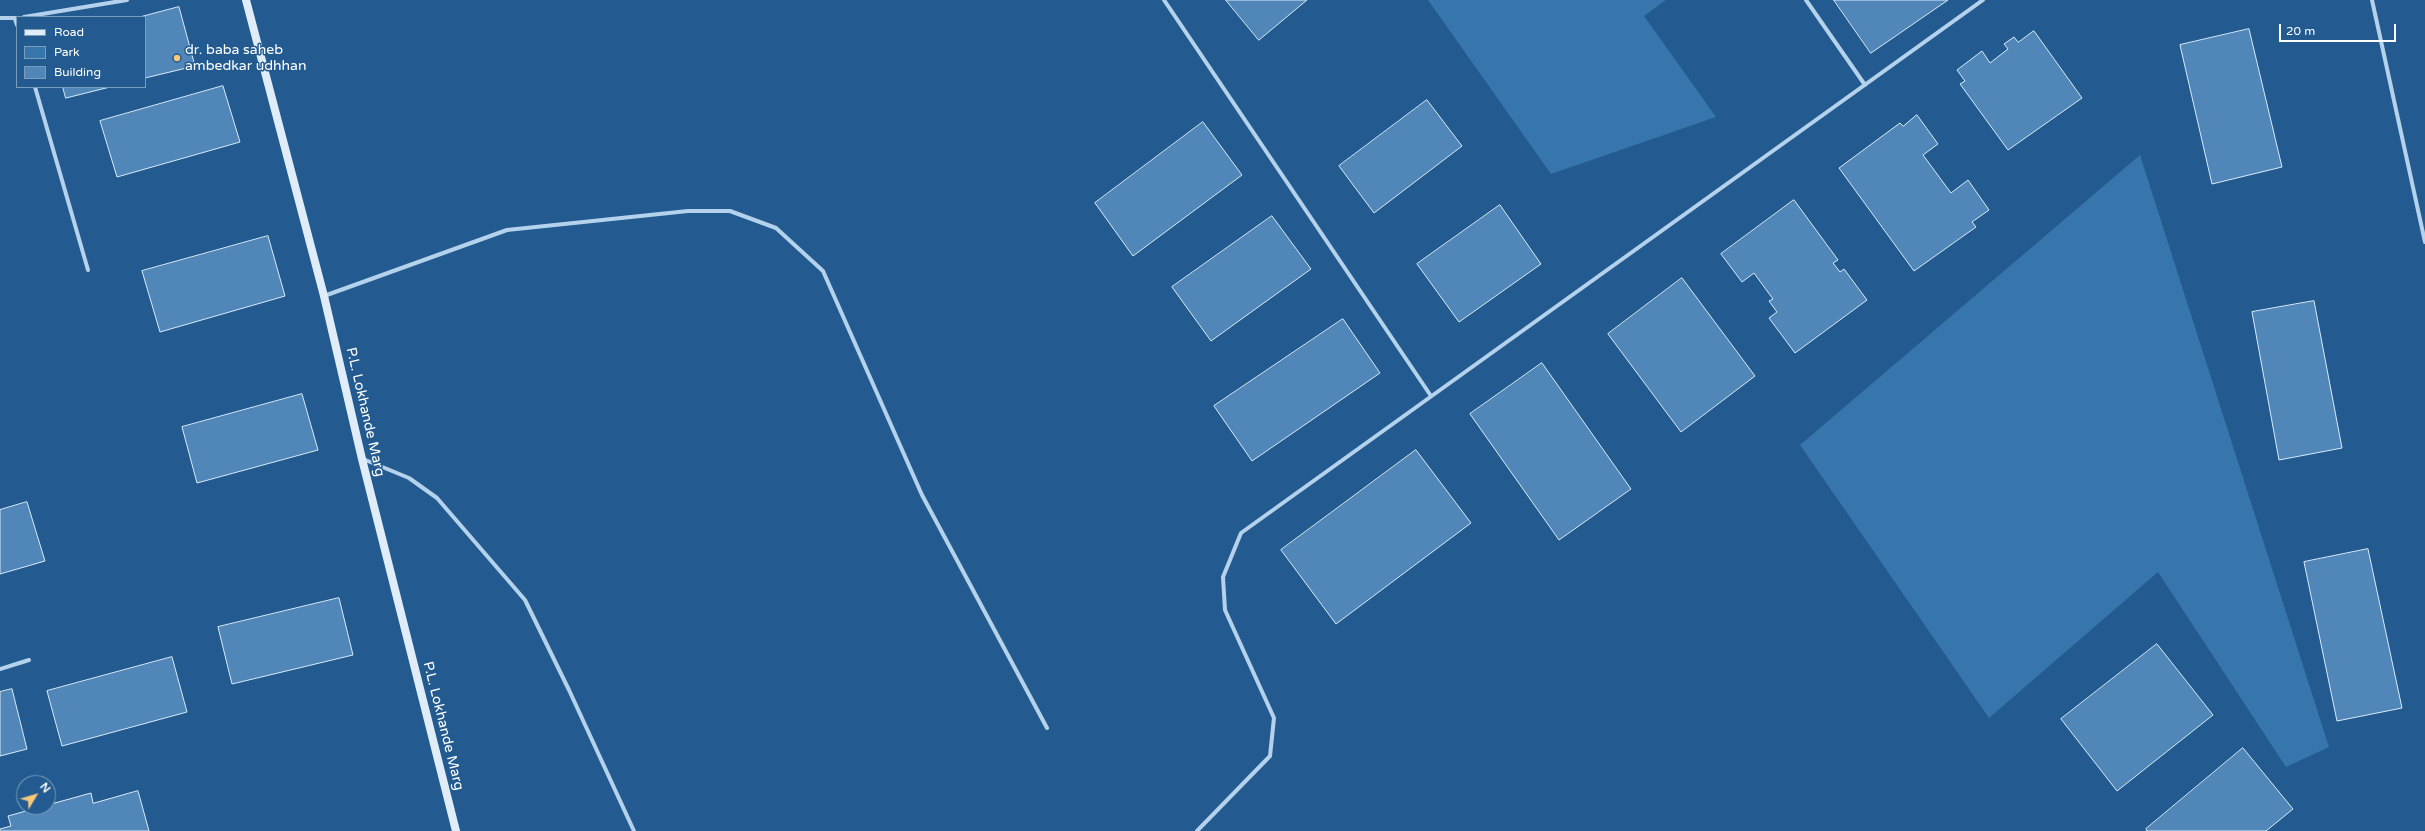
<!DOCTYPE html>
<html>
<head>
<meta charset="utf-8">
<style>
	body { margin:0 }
	#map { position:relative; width:2425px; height:831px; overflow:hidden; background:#235b90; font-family:"Varela Round",sans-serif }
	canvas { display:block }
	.legend { position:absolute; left:16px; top:16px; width:130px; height:72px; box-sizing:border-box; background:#235b90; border:1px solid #7b9dbc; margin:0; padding:5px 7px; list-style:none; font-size:12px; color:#fff }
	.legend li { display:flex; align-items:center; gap:8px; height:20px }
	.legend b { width:20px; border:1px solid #7b9dbc }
	.north { position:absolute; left:16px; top:775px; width:40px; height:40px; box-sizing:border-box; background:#235b90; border:1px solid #7b9dbc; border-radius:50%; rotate:52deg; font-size:11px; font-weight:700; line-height:16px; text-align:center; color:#fff }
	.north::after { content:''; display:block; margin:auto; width:14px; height:18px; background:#f7c877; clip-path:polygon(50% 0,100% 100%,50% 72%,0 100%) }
	.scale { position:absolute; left:2279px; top:24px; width:117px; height:18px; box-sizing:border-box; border:2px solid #fff; border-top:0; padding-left:5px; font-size:12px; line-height:14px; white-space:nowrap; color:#fff; -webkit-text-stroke:3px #235b90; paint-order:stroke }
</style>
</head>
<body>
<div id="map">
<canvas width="2425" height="831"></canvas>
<ul class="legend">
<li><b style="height:5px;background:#e0edf9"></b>Road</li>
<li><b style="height:11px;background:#3775ad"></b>Park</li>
<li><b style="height:11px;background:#5087b8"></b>Building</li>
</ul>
<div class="north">N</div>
<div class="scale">20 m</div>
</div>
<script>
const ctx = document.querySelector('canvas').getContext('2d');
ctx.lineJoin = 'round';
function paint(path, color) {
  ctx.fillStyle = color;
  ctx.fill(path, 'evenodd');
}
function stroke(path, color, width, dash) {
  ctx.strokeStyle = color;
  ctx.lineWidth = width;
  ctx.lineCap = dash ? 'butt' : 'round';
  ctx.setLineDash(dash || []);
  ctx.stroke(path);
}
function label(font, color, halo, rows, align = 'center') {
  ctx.font = font + ' "Varela Round",sans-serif';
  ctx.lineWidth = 3;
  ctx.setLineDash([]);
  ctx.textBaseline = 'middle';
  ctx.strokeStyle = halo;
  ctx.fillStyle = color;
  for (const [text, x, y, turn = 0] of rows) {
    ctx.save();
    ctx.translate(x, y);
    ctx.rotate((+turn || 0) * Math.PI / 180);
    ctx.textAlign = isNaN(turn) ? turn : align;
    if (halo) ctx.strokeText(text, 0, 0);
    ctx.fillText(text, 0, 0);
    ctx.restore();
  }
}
paint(new Path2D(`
	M 1428,0 L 1666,0 L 1644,16 L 1716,117 L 1551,174 Z
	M 2140,155 L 2329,747 L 2286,767 L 2158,572 L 1989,718 L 1800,445 Z`), '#3775ad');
const building = new Path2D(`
	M 1226,0 L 1307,0 L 1259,40 Z
	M 1834,0 L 1948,0 L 1871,53 Z
	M 179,7 L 195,66 L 145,78 L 145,17 L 140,17 Z
	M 2249,29 L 2282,167 L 2212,184 L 2180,45 Z
	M 2034,31 L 2082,98 L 2008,150 L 1960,84 L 1965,81 L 1957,70 L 1982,51 L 1990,63 L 2008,49 L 2004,44 L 2014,37 L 2018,42 Z
	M 223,86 L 240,142 L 117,177 L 100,121 Z
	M 63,87 L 110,87 L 66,98 Z
	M 1427,100 L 1462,146 L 1374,213 L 1339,166 Z
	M 1917,115 L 1938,144 L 1923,155 L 1951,193 L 1968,180 L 1989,210 L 1972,222 L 1976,227 L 1914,271 L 1839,168 L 1900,123 L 1903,126 Z
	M 1203,122 L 1242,175 L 1133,256 L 1095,203 Z
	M 1794,200 L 1838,260 L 1833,263 L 1840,272 L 1844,269 L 1867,300 L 1795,353 L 1769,318 L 1777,312 L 1769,301 L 1773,299 L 1754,273 L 1742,282 L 1721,254 Z
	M 1500,205 L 1541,264 L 1459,322 L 1417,264 Z
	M 1272,216 L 1311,269 L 1211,341 L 1172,287 Z
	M 268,236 L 285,296 L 160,332 L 142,271 Z
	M 1682,278 L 1755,376 L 1681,432 L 1608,334 Z
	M 2314,301 L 2342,448 L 2279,460 L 2252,312 Z
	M 1343,319 L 1380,373 L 1252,461 L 1214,406 Z
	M 1542,363 L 1631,489 L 1559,540 L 1470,414 Z
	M 302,394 L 318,450 L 197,483 L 182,427 Z
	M 1416,450 L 1471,523 L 1336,624 L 1281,550 Z
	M 27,502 L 45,561 L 0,574 L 0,510 Z
	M 2368,549 L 2402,708 L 2337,721 L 2304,562 Z
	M 339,598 L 353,655 L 232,684 L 218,627 Z
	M 2157,644 L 2213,715 L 2117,791 L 2061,719 Z
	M 172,657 L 187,712 L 62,746 L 47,691 Z
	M 12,689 L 27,749 L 0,756 L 0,692 Z
	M 2243,748 L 2293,809 L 2266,831 L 2147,831 L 2146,829 Z
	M 138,791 L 149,831 L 0,831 L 0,829 L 11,826 L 8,816 L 91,793 L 93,803 Z`);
paint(building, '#5087b8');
stroke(building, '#d9eaf9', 1);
stroke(new Path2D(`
	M 1164,0 L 1431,396
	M 1806,0 L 1865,85
	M 2372,0 L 2425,242
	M 24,17 L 127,0
	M 0,18 L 17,18
	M 15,19 L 17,25
	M 35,87 L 88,270
	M 324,296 L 507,230 L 688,211 L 730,211 L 776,228 L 823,271 L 922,495 L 1047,728
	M 363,459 L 409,478 L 437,498 L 525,600 L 569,690 L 634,831
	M 0,669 L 29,660
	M 1197,831 L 1270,756 L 1274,718 L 1225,610 L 1223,577 L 1241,533 L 1983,0`), '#b4d2ec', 4);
stroke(new Path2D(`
	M 246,0 L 324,296 L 362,459 L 456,831`), '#e0edf9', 8);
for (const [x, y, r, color] of [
	[177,58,4,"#f7c877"]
]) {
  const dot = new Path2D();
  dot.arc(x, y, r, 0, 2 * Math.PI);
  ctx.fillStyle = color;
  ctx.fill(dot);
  stroke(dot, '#235b90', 1.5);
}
label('14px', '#fff', '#235b90', [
	["dr. baba saheb",185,50],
	["ambedkar udhhan",185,66]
], 'left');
label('14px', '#fff', '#235b90', [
	["P.L. Lokhande Marg",365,412,77],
	["P.L. Lokhande Marg",443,726,76]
]);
</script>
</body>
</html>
